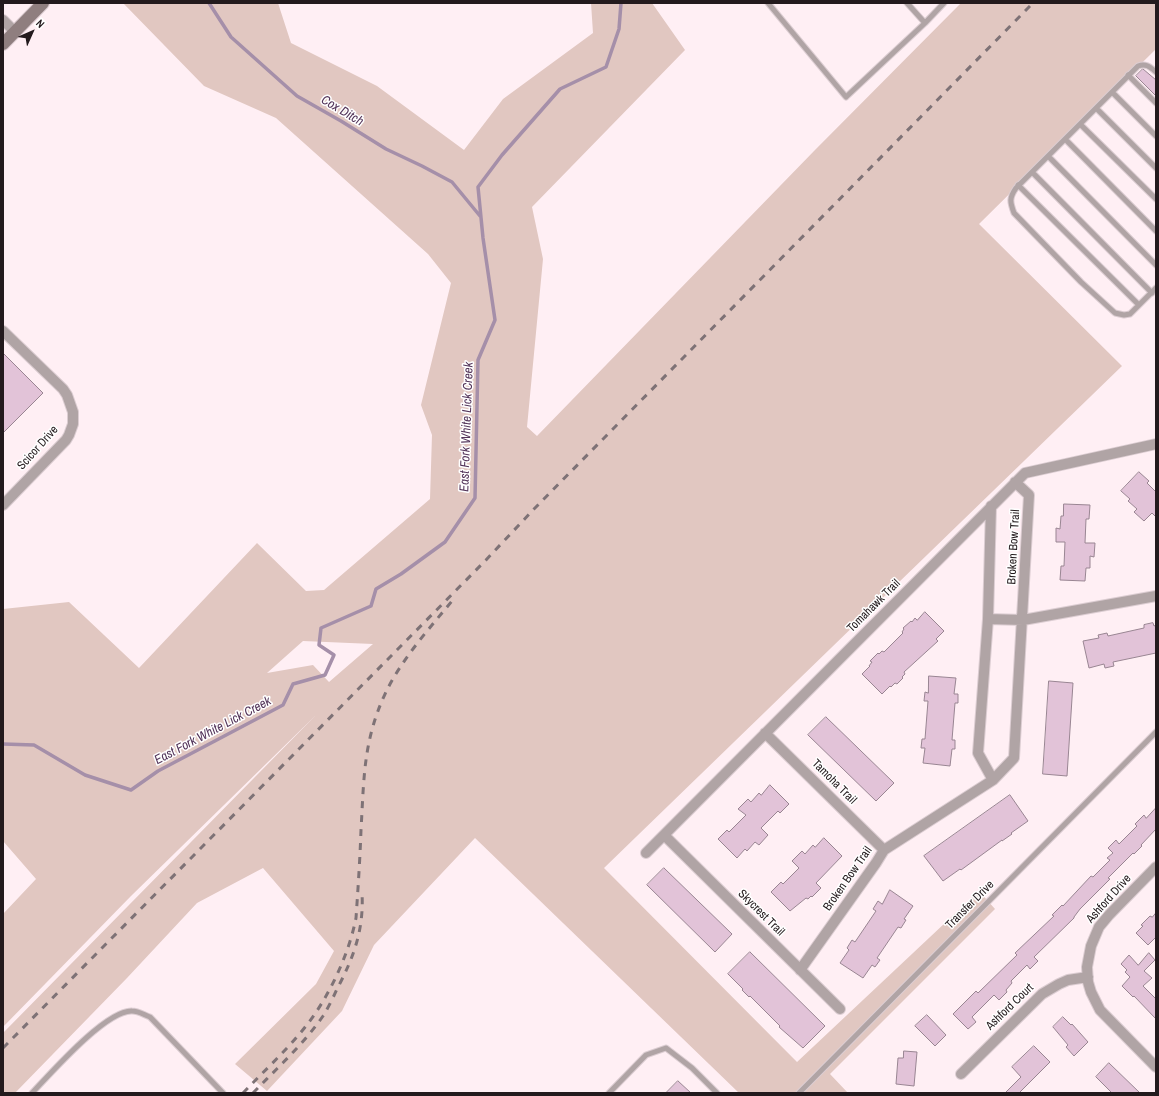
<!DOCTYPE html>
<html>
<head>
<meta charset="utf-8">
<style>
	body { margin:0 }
	#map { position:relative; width:1159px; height:1096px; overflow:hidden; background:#ffeff4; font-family:"Archivo Narrow",sans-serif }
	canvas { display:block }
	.frame { position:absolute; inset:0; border:4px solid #231a1d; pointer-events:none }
	.north { position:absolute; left:12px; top:12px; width:40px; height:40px; -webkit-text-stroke:3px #fff; paint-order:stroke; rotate:45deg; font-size:11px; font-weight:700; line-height:16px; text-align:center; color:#231a1d }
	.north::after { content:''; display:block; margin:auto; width:14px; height:18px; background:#231a1d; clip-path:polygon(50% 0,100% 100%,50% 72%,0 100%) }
</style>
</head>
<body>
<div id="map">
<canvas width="1159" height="1096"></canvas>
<div class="frame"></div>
<div class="north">N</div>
</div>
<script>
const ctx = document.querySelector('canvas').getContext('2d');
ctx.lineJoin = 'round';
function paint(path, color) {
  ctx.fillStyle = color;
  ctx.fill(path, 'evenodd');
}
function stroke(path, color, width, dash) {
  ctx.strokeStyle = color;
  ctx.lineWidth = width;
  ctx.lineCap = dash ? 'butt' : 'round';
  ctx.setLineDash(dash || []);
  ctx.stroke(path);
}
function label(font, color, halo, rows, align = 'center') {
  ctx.font = font + ' "Archivo Narrow",sans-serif';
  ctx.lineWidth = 3;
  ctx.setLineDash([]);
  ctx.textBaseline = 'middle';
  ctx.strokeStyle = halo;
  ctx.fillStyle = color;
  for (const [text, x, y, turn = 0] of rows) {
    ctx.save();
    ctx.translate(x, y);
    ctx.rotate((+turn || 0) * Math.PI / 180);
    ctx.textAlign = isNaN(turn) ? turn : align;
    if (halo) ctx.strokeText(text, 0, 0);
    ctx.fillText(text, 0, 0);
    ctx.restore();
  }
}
paint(new Path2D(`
	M 123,3 L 278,3 L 291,43 L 377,86 L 464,150 L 503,99 L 593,33 L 591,3 L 652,3 L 685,50 L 532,207 L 543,259 L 527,427 L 537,436 L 814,151 L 961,3 L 1156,3 L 1156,49 L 979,224 L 1122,366 L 604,868 L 797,1062 L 979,891 L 995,909 L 830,1074 L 848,1093 L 739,1093 L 475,838 L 374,945 L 342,1011 L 267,1091 L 235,1064 L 316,984 L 334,951 L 263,868 L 197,903 L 127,978 L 15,1093 L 3,1093 L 3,1033 L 316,715 L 131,896 L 3,1027 L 3,914 L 36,879 L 3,841 L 3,609 L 69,602 L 139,668 L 257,543 L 306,591 L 324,590 L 430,499 L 432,435 L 421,405 L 451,283 L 428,254 L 276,118 L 204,86 ZM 303,641 L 373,644 L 329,682 L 313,665 L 267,673 Z`), '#e1c7c1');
stroke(new Path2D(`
	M 209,3 L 231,37 L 297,96 L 341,121 L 386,149 L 422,166 L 452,182 L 480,216
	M 3,744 L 34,745 L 85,775 L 131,790 L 158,771 L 283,705 L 293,684 L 325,675 L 334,655 L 319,645 L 321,628 L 371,606 L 376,589 L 401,574 L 445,542 L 475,498 L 478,360 L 495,320 L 483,238 L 478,187 L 502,155 L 560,89 L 606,67 L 619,29 L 621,3`), '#a58fa9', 3.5);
const building = new Path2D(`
	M 1143,69 L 1156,80 L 1156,96 L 1136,76 Z
	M 3,353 L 43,393 L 3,433 Z
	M 1139,472 L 1149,481 L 1147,483 L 1156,492 L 1156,517 L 1152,513 L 1144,521 L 1134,512 L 1137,509 L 1128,501 L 1130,499 L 1121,491 Z
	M 1064,504 L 1090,505 L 1089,519 L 1086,519 L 1085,543 L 1095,543 L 1094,557 L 1090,556 L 1090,568 L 1086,568 L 1085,581 L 1060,580 L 1061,566 L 1064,566 L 1065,542 L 1056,542 L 1056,528 L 1060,529 L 1061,516 L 1063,516 Z
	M 925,612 L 944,631 L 936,639 L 938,641 L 904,672 L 905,674 L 902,677 L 903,678 L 897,684 L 895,683 L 891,687 L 890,686 L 882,694 L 862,674 L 870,666 L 869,666 L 872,662 L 870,661 L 878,653 L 879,654 L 882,651 L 884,652 L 903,633 L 902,632 L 904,629 L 903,628 L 911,621 L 912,622 L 915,618 L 917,620 Z
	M 1153,623 L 1154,626 L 1156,625 L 1156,653 L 1113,662 L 1114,666 L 1105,668 L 1104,664 L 1089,668 L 1083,641 L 1099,638 L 1098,635 L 1107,633 L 1108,636 L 1144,628 L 1144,625 Z
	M 929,676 L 956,678 L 954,694 L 958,694 L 958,703 L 955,703 L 952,740 L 955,740 L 955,749 L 952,749 L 950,766 L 923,763 L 925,748 L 921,748 L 922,739 L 925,739 L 928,701 L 924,701 L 925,692 L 928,693 Z
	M 1049,681 L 1073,683 L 1067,776 L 1043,774 Z
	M 826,717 L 894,783 L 876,801 L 808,735 Z
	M 770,785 L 789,804 L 780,813 L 778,811 L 761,828 L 768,835 L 759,845 L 755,842 L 747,851 L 745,849 L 737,858 L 718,839 L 727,830 L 729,832 L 746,815 L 738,809 L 748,799 L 751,802 L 759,793 L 761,795 Z
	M 1010,795 L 1028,821 L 1011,833 L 1012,834 L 1002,841 L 1002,840 L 961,870 L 960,869 L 943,881 L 924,856 Z
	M 1156,808 L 1156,829 L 1141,845 L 1142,846 L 1134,854 L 1133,853 L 1108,878 L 1110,879 L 1080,909 L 1074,917 L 1074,918 L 1034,957 L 1038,961 L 1030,969 L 1027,965 L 1011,981 L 1012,983 L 1006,990 L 1007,992 L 999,1000 L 994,995 L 972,1017 L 976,1022 L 968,1029 L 953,1014 L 976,991 L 978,993 L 1017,955 L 1015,953 L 1054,916 L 1052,915 L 1062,905 L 1063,906 L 1091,876 L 1093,877 L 1110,860 L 1107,858 L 1113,853 L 1108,848 L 1116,840 L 1119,844 L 1137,826 L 1135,824 L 1144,815 L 1146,818 Z
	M 824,838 L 842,856 L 816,883 L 821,888 L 812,897 L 811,896 L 808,899 L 806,898 L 790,911 L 771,892 L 781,882 L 783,884 L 799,868 L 792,861 L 802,851 L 805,854 L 813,845 L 815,847 Z
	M 664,868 L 732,934 L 715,952 L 647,885 Z
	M 890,890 L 913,906 L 904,919 L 906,920 L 901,928 L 898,927 L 877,958 L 880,960 L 875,967 L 872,965 L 863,978 L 840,963 L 849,950 L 847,948 L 852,940 L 855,942 L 876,911 L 873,909 L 878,901 L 882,904 Z
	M 1156,913 L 1156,937 L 1148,945 L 1136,933 L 1143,926 L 1141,925 L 1150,916 L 1152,917 Z
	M 750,952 L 825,1026 L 803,1048 L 779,1027 L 780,1026 L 750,996 L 749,997 L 742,990 L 743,989 L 728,974 Z
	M 1149,953 L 1155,960 L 1144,971 L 1152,978 L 1143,986 L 1156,999 L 1156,1019 L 1134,996 L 1133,997 L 1122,986 L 1130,977 L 1125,972 L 1127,970 L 1121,964 L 1129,955 L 1138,965 Z
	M 927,1015 L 946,1035 L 935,1046 L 915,1026 Z
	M 1063,1017 L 1071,1025 L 1072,1024 L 1088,1042 L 1074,1056 L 1066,1047 L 1068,1045 L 1053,1027 Z
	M 1034,1046 L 1050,1062 L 1019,1093 L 1005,1093 L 1021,1077 L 1012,1067 Z
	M 904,1051 L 917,1052 L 914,1086 L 896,1084 L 898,1058 L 903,1058 Z
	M 1109,1063 L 1140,1093 L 1112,1093 L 1096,1077 Z
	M 678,1081 L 691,1093 L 666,1093 Z`);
paint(building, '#e2c3d8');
stroke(building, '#998592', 1);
const service = new Path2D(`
	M 768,3 L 846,97 L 925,23
	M 907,3 L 925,23 L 944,3
	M 1156,72 C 1150,67 1146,63 1138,66 L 1016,188 C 1009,198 1010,202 1014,213 L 1081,282 L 1115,313 L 1124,315 L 1130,314 L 1156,288
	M 1128,75 L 1156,103
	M 1112,92 L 1156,136
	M 1096,108 L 1156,168
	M 1080,124 L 1156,199
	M 1065,139 L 1156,231
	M 1048,156 L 1156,265
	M 1032,172 L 1152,293
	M 1018,185 L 1139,305
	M 32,1093 C 51,1073 106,1010 132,1011 C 139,1011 144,1015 150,1017 L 223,1093
	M 609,1093 L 646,1055 L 666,1048 L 692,1068 L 717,1093
	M 799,1093 L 1156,732`);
const minor = new Path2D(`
	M 3,20 L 15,32
	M 3,331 L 63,389 L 67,395 L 73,412 L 73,424 L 69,435 L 66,440 L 3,505
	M 991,506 L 988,619 L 978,753 L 993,780
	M 988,619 L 1023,620 L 1156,596
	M 765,733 L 884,850
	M 664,835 L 840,1009
	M 646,853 L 1025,473 L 1156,444
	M 1156,867 L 1109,915 L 1099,927 L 1091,946 L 1087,967 L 1088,982 L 1091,992 L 1100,1010 L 1156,1067
	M 800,970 L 876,863 L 884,850 L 993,780 L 1014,758 L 1029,495 L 1015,482
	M 961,1074 L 1042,994 L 1059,984 L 1068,980 L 1088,977`);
const secondary = new Path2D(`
	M 3,44 L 43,3`);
stroke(service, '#dccdd2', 7);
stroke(minor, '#dccdd2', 12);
stroke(secondary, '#dccdd2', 14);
stroke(service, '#b0a4a5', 5);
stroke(minor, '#b0a4a5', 10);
stroke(secondary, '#8f7e7f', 12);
stroke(new Path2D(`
	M 3,1048 L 486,560 L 534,509 L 1033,3
	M 243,1093 C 264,1071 287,1050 306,1026 C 329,997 349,954 356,918 C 358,889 360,859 361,830 C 364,779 363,742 385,694 C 401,660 428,630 452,601
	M 253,1093 C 277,1068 303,1045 323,1016 C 328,1008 333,998 337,989 C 354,957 364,929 362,893`), '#7e7276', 3, [7, 7]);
label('12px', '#231a1d', '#fff', [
	["Scicor Drive",38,448,-48],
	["Broken Bow Trail",1014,547,-87],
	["Tomahawk Trail",874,606,-45],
	["Tamoha Trail",834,782,45],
	["Broken Bow Trail",848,879,-55],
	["Ashford Drive",1109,899,-48],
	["Transfer Drive",970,905,-45],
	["Skycrest Trail",761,913,45],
	["Ashford Court",1010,1007,-44]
]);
label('italic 13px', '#523359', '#fff', [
	["Cox Ditch",342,111,31],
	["East Fork White Lick Creek",467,427,-88],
	["East Fork White Lick Creek",213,731,-28]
]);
</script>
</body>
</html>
